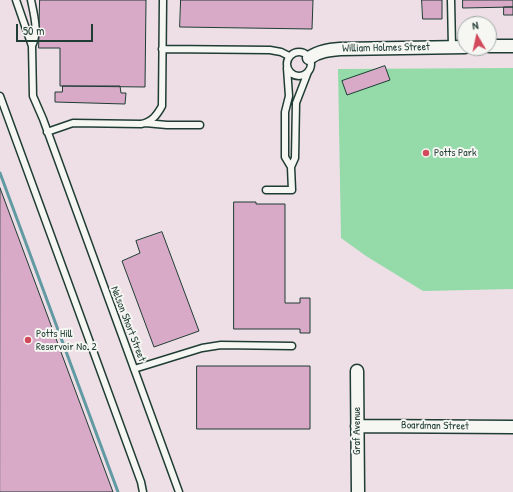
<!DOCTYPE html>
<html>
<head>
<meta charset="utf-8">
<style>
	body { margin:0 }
	#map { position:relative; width:513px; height:492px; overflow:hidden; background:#eddfe5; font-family:"Patrick Hand",sans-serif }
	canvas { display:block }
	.north { position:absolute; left:457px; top:16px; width:40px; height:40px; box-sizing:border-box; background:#f6f6f2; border:1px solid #a0aca6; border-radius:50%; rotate:351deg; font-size:11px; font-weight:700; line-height:16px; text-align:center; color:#1f3d34 }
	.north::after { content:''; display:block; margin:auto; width:14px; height:18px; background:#d1495b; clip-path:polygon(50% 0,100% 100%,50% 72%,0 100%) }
	.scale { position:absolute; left:16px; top:24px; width:77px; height:18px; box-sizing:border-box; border:2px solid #1f3d34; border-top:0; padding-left:5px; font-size:12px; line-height:14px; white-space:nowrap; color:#1f3d34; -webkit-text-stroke:3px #f6f6f2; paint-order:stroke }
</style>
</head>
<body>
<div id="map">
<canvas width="513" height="492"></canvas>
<div class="north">N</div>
<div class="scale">50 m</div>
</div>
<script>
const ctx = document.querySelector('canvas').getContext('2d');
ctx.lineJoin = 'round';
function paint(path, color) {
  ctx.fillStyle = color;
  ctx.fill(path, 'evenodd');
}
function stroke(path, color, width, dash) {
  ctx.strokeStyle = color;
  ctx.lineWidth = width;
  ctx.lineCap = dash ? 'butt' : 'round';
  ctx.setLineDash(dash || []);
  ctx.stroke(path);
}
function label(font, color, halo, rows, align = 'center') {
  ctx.font = font + ' "Patrick Hand",sans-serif';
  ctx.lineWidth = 4;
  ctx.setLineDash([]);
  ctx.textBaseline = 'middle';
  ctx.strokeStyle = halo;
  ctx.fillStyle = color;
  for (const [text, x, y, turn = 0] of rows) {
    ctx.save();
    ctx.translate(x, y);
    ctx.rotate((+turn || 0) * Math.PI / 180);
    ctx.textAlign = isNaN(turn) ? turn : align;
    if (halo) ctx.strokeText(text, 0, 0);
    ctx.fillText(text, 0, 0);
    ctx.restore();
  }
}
paint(new Path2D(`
	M 513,68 L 513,289 L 423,291 L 366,256 L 341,238 L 338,69 Z`), '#94dba9');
stroke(new Path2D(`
	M 0,173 L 118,492`), '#629aa4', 3);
const building = new Path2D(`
	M 40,0 L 146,0 L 145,87 L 60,86 L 60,48 L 39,48 Z
	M 181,0 L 313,0 L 312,29 L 180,27 Z
	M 422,0 L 442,0 L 442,19 L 423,19 Z
	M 463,0 L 513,0 L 513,7 L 463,8 Z
	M 504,7 L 513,7 L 513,15 L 504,15 Z
	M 385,66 L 390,80 L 347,95 L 342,81 Z
	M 63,86 L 120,86 L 121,93 L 126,93 L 125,104 L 55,102 L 55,92 L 62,92 Z
	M 0,188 L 113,492 L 0,492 Z
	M 234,202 L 256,202 L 256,204 L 285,204 L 285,303 L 300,303 L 300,298 L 310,298 L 310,333 L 300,333 L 300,329 L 234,329 Z
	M 162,232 L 199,331 L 154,347 L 122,261 L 140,253 L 136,241 Z
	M 197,366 L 310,366 L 310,429 L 197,429 Z`);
paint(building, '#d9a9c8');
stroke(building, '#1f3d34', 1);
const lane = new Path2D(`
	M 16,0 L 32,46 L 33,96 L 43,119 L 179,492
	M 31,0 C 34,15 39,32 32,46
	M 451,0 L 452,47
	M 162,49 L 270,50 L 281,52 L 289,56
	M287 64a12 12 0 1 1 24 0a12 12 0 1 1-24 0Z
	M 287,68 L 289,96 L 285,112 L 285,157 L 291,167
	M 0,96 L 141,482 L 143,492
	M 145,123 L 167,125 L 200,125
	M 47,132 L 73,123 L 141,124 C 152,122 157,115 162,106 L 163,0
	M 266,190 L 292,190 L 291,167 L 295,158 L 296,103 L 308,72
	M 134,369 L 202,348 L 221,345 L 292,346`);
const street = new Path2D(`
	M 489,46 L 513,46
	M 309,58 C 319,51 329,50 340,49 L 465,47
	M 357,371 L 358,492
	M 357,426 L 513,427`);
stroke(lane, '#1f3d34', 9);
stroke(street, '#1f3d34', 15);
stroke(lane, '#f6f6f2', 6);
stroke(street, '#f6f6f2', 12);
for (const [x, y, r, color] of [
	[426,153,4,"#d1495b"],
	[28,340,4,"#d1495b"]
]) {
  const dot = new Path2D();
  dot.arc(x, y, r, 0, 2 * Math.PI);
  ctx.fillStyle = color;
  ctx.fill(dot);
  stroke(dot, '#f6f6f2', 1.5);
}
label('11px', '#1f3d34', '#f6f6f2', [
	["William Holmes Street",386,48,-1],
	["Nelson Short Street",128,324,69],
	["Boardman Street",435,426,1],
	["Graf Avenue",357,431,-90]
]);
label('11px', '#1f3d34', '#f6f6f2', [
	["Potts Park",434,153],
	["Potts Hill",36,334],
	["Reservoir No. 2",36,347]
], 'left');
</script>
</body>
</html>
